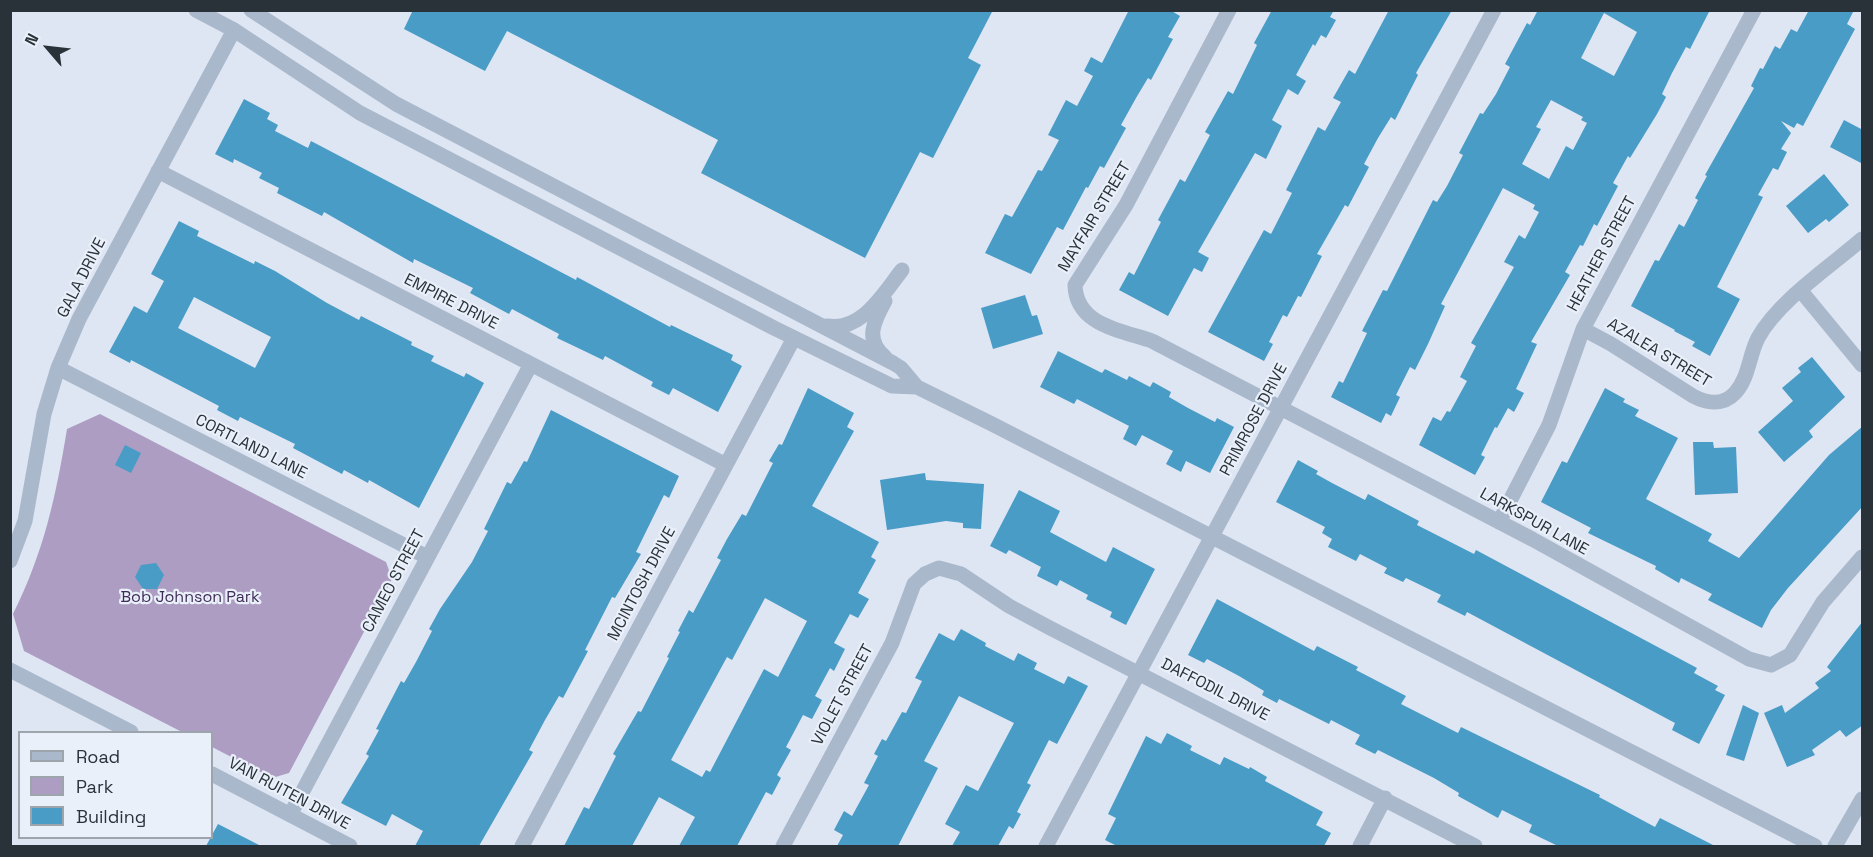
<!DOCTYPE html>
<html>
<head>
<meta charset="utf-8">
<style>
	body { margin:0 }
	#map { position:relative; width:1873px; height:857px; overflow:hidden; background:#dee5f3; font-family:"Space Grotesk",sans-serif }
	canvas { display:block }
	.frame { position:absolute; inset:0; border:12px solid #293238; pointer-events:none }
	.legend { position:absolute; left:18px; top:731px; width:195px; height:108px; box-sizing:border-box; background:#eaf0fa; border:2px solid #9da4ac; margin:0; padding:8px 10px; list-style:none; font-size:18px; color:#293238 }
	.legend li { display:flex; align-items:center; gap:12px; height:30px }
	.legend b { width:30px; border:2px solid #9da4ac }
	.north { position:absolute; left:18px; top:18px; width:60px; height:60px; -webkit-text-stroke:4px #eaf0fa; paint-order:stroke; rotate:298deg; font-size:16px; font-weight:700; line-height:24px; text-align:center; color:#293238 }
	.north::after { content:''; display:block; margin:auto; width:21px; height:27px; background:#293238; clip-path:polygon(50% 0,100% 100%,50% 72%,0 100%) }
</style>
</head>
<body>
<div id="map">
<canvas width="1873" height="857"></canvas>
<div class="frame"></div>
<ul class="legend">
<li><b style="height:8px;background:#a9b8cb"></b>Road</li>
<li><b style="height:16px;background:#ad9dc2"></b>Park</li>
<li><b style="height:16px;background:#489cc6"></b>Building</li>
</ul>
<div class="north">N</div>
</div>
<script>
const ctx = document.querySelector('canvas').getContext('2d');
ctx.lineJoin = 'round';
function paint(path, color) {
  ctx.fillStyle = color;
  ctx.fill(path, 'evenodd');
}
function stroke(path, color, width, dash) {
  ctx.strokeStyle = color;
  ctx.lineWidth = width;
  ctx.lineCap = dash ? 'butt' : 'round';
  ctx.setLineDash(dash || []);
  ctx.stroke(path);
}
function label(font, color, halo, rows, align = 'center') {
  ctx.font = font + ' "Space Grotesk",sans-serif';
  ctx.lineWidth = 4.5;
  ctx.setLineDash([]);
  ctx.textBaseline = 'middle';
  ctx.strokeStyle = halo;
  ctx.fillStyle = color;
  for (const [text, x, y, turn = 0] of rows) {
    ctx.save();
    ctx.translate(x, y);
    ctx.rotate((+turn || 0) * Math.PI / 180);
    ctx.textAlign = isNaN(turn) ? turn : align;
    if (halo) ctx.strokeText(text, 0, 0);
    ctx.fillText(text, 0, 0);
    ctx.restore();
  }
}
paint(new Path2D(`
	M 100,414 L 386,562 L 392,579 L 289,773 L 272,778 L 212,747 L 212,732 L 182,732 L 24,651 L 13,614 C 44,552 56,496 67,429 Z`), '#ad9dc2');
paint(new Path2D(`
	M 413,10 L 993,10 L 968,58 L 981,65 L 933,158 L 920,152 L 865,258 L 701,173 L 718,140 L 507,31 L 485,71 L 404,29 Z
	M 1129,10 L 1170,10 L 1180,16 L 1168,37 L 1173,39 L 1151,80 L 1148,78 L 1136,98 L 1121,125 L 1126,128 L 1104,168 L 1100,166 L 1088,188 L 1086,187 L 1063,230 L 1057,227 L 1031,274 L 985,253 L 1005,214 L 1012,217 L 1038,170 L 1042,171 L 1059,140 L 1048,135 L 1066,100 L 1077,106 L 1093,76 L 1084,71 L 1091,57 L 1102,63 Z
	M 1272,10 L 1334,10 L 1330,17 L 1336,20 L 1326,38 L 1321,35 L 1315,46 L 1313,44 L 1296,75 L 1306,81 L 1298,95 L 1288,89 L 1272,120 L 1282,126 L 1266,159 L 1255,153 L 1198,252 L 1209,258 L 1202,272 L 1194,268 L 1168,316 L 1119,290 L 1129,272 L 1134,275 L 1161,222 L 1158,220 L 1180,179 L 1185,182 L 1210,135 L 1205,132 L 1228,91 L 1233,94 L 1257,45 L 1254,43 Z
	M 1389,10 L 1452,10 L 1416,73 L 1418,75 L 1395,120 L 1391,117 L 1378,138 L 1364,164 L 1369,167 L 1348,207 L 1345,205 L 1317,254 L 1322,256 L 1301,297 L 1298,296 L 1287,317 L 1283,315 L 1269,342 L 1273,344 L 1264,361 L 1208,332 L 1264,230 L 1271,234 L 1292,193 L 1286,190 L 1318,127 L 1325,131 L 1341,102 L 1333,98 L 1349,70 L 1355,74 Z
	M 1538,10 L 1710,10 L 1690,49 L 1686,47 L 1672,73 L 1662,94 L 1666,97 L 1657,114 L 1630,158 L 1628,156 L 1613,183 L 1618,186 L 1597,226 L 1594,224 L 1583,246 L 1580,245 L 1565,272 L 1570,275 L 1531,342 L 1537,344 L 1516,389 L 1524,393 L 1514,412 L 1508,408 L 1497,428 L 1495,427 L 1481,455 L 1485,457 L 1475,475 L 1419,445 L 1433,417 L 1441,421 L 1447,411 L 1450,412 L 1467,381 L 1460,377 L 1476,346 L 1471,343 L 1514,267 L 1504,262 L 1519,235 L 1525,239 L 1539,212 L 1533,209 L 1535,205 L 1503,188 L 1441,304 L 1445,306 L 1428,344 L 1415,370 L 1410,367 L 1396,395 L 1400,397 L 1391,416 L 1386,413 L 1381,423 L 1331,397 L 1339,381 L 1343,383 L 1367,333 L 1362,331 L 1383,290 L 1387,291 L 1433,200 L 1437,202 L 1447,186 L 1463,155 L 1459,153 L 1480,113 L 1483,114 L 1496,94 L 1510,67 L 1505,64 L 1527,23 L 1530,25 ZM 1604,13 L 1637,32 L 1614,76 L 1581,58 ZM 1551,100 L 1583,117 L 1581,120 L 1587,123 L 1573,150 L 1566,146 L 1549,179 L 1522,164 L 1541,129 L 1536,127 Z
	M 1809,10 L 1854,10 L 1847,24 L 1855,29 L 1803,126 L 1797,123 L 1794,128 L 1781,121 L 1791,133 L 1781,149 L 1787,152 L 1778,170 L 1773,168 L 1758,195 L 1763,197 L 1717,287 L 1740,299 L 1710,356 L 1692,346 L 1695,342 L 1674,331 L 1675,330 L 1631,306 L 1655,260 L 1659,261 L 1679,224 L 1684,227 L 1698,200 L 1695,198 L 1707,176 L 1705,175 L 1754,88 L 1751,86 L 1760,68 L 1763,69 L 1775,46 L 1780,49 L 1791,29 L 1797,32 Z
	M 244,99 L 270,113 L 267,119 L 278,125 L 275,131 L 308,148 L 311,141 L 576,280 L 577,277 L 670,327 L 671,325 L 733,355 L 731,360 L 742,366 L 718,412 L 673,388 L 669,395 L 651,386 L 653,382 L 605,356 L 603,360 L 576,347 L 557,338 L 559,334 L 512,309 L 509,314 L 470,293 L 473,288 L 414,259 L 413,263 L 324,212 L 322,216 L 277,193 L 279,188 L 259,178 L 262,173 L 234,159 L 233,163 L 215,154 Z
	M 1844,120 L 1863,130 L 1863,164 L 1830,147 Z
	M 1824,174 L 1849,205 L 1829,222 L 1826,219 L 1808,233 L 1786,206 Z
	M 179,221 L 199,231 L 197,236 L 254,264 L 255,261 L 275,271 L 327,303 L 359,320 L 361,316 L 412,342 L 411,345 L 434,356 L 431,361 L 464,377 L 466,373 L 484,383 L 419,508 L 369,480 L 368,483 L 344,470 L 342,474 L 293,448 L 295,444 L 240,417 L 238,421 L 217,410 L 219,406 L 131,360 L 130,363 L 109,352 L 134,306 L 147,313 L 164,281 L 151,274 ZM 194,297 L 271,337 L 255,368 L 178,328 Z
	M 1025,295 L 1032,316 L 1037,315 L 1043,334 L 993,349 L 981,308 Z
	M 1058,351 L 1102,373 L 1105,369 L 1127,380 L 1129,376 L 1150,387 L 1153,382 L 1171,392 L 1169,397 L 1188,408 L 1215,422 L 1217,418 L 1234,427 L 1210,473 L 1186,461 L 1181,472 L 1166,464 L 1173,451 L 1142,435 L 1136,446 L 1123,439 L 1129,426 L 1077,399 L 1074,404 L 1040,387 Z
	M 1812,357 L 1845,397 L 1809,431 L 1813,437 L 1784,462 L 1758,432 L 1793,401 L 1782,388 L 1801,372 L 1798,368 Z
	M 808,388 L 854,413 L 847,427 L 854,431 L 812,506 L 879,542 L 871,557 L 876,560 L 858,593 L 869,599 L 858,618 L 850,614 L 834,643 L 845,649 L 834,671 L 830,668 L 815,696 L 822,700 L 812,719 L 803,715 L 786,747 L 791,750 L 777,775 L 781,778 L 772,795 L 766,792 L 737,846 L 679,846 L 695,817 L 659,797 L 632,846 L 564,846 L 584,807 L 589,809 L 616,756 L 613,754 L 624,735 L 638,711 L 641,712 L 669,658 L 667,657 L 680,632 L 678,631 L 689,610 L 693,613 L 721,560 L 717,558 L 727,539 L 742,514 L 746,516 L 773,463 L 769,461 L 779,444 L 782,445 ZM 765,598 L 807,621 L 778,677 L 764,669 L 710,772 L 706,770 L 702,777 L 671,760 L 727,657 L 732,660 Z
	M 1605,388 L 1625,399 L 1623,402 L 1639,410 L 1635,416 L 1678,438 L 1646,499 L 1712,534 L 1708,541 L 1739,558 L 1829,455 L 1863,426 L 1863,506 L 1788,588 L 1771,610 L 1762,628 L 1708,600 L 1712,594 L 1681,578 L 1679,583 L 1655,569 L 1656,566 L 1588,533 L 1591,528 L 1541,502 L 1562,461 L 1567,463 Z
	M 551,410 L 679,476 L 669,498 L 664,495 L 636,552 L 641,554 L 615,598 L 612,597 L 585,650 L 588,651 L 563,698 L 559,696 L 545,720 L 529,750 L 533,752 L 479,846 L 415,846 L 423,831 L 392,814 L 386,826 L 341,803 L 369,756 L 366,754 L 379,730 L 376,729 L 401,681 L 404,683 L 416,662 L 432,631 L 429,629 L 440,609 L 472,562 L 488,531 L 484,529 L 507,482 L 511,484 L 524,461 L 527,462 Z
	M 1693,442 L 1713,442 L 1714,448 L 1736,447 L 1738,493 L 1695,495 Z
	M 125,445 L 141,453 L 131,473 L 115,465 Z
	M 1298,460 L 1318,471 L 1316,474 L 1332,483 L 1365,500 L 1368,494 L 1419,521 L 1417,525 L 1474,554 L 1476,550 L 1697,668 L 1694,673 L 1718,686 L 1715,690 L 1725,695 L 1699,744 L 1672,730 L 1675,723 L 1467,612 L 1465,616 L 1437,602 L 1441,595 L 1406,578 L 1403,582 L 1384,573 L 1387,568 L 1360,554 L 1356,561 L 1328,547 L 1332,539 L 1322,533 L 1325,527 L 1276,502 Z
	M 925,473 L 926,480 L 984,484 L 981,529 L 963,528 L 963,523 L 946,521 L 887,530 L 880,480 Z
	M 1019,490 L 1060,511 L 1050,532 L 1106,562 L 1113,547 L 1155,569 L 1126,625 L 1110,617 L 1112,612 L 1086,599 L 1088,595 L 1060,580 L 1057,586 L 1037,576 L 1041,567 L 1009,550 L 1006,554 L 990,546 Z
	M 156,563 L 164,575 L 157,589 L 143,589 L 135,577 L 141,565 Z
	M 1217,599 L 1314,651 L 1317,646 L 1358,667 L 1356,670 L 1406,696 L 1401,704 L 1458,733 L 1461,727 L 1600,795 L 1599,797 L 1655,827 L 1660,818 L 1715,846 L 1558,846 L 1529,832 L 1532,825 L 1502,810 L 1498,818 L 1458,796 L 1459,793 L 1434,778 L 1378,750 L 1375,754 L 1355,744 L 1360,735 L 1331,720 L 1329,724 L 1279,699 L 1277,703 L 1262,695 L 1264,691 L 1239,676 L 1207,659 L 1204,663 L 1188,655 Z
	M 1863,621 L 1863,725 L 1846,737 L 1840,730 L 1812,750 L 1815,755 L 1787,767 L 1764,713 L 1782,705 L 1785,713 L 1819,688 L 1815,683 L 1831,671 L 1827,667 Z
	M 961,629 L 986,643 L 985,646 L 1014,661 L 1018,653 L 1037,663 L 1034,669 L 1064,684 L 1068,676 L 1088,686 L 1057,744 L 1049,740 L 1027,783 L 1031,785 L 1017,812 L 1021,814 L 1013,829 L 1009,826 L 998,846 L 952,846 L 960,832 L 945,824 L 966,785 L 978,791 L 1014,723 L 959,696 L 924,761 L 938,768 L 898,846 L 837,846 L 843,835 L 834,830 L 844,811 L 852,816 L 869,785 L 864,783 L 878,756 L 874,754 L 882,739 L 886,741 L 902,712 L 906,713 L 922,681 L 915,678 L 939,633 L 954,641 Z
	M 1743,705 L 1759,713 L 1744,761 L 1726,755 Z
	M 1167,733 L 1192,746 L 1190,750 L 1220,765 L 1224,757 L 1249,769 L 1250,767 L 1267,777 L 1265,781 L 1323,812 L 1316,825 L 1331,833 L 1324,846 L 1117,846 L 1105,840 L 1116,818 L 1108,814 L 1146,736 L 1161,744 Z
	M 218,824 L 261,846 L 206,846 Z`), '#489cc6');
stroke(new Path2D(`
	M 1229,10 L 1126,205 L 1075,285 C 1076,325 1120,330 1152,341 L 1532,539 L 1749,659 L 1771,665 L 1790,655 L 1823,602 L 1862,557
	M 158,171 L 726,465
	M 1801,291 L 1862,365
	M 1583,329 L 1611,344 L 1693,396 C 1706,403 1723,406 1735,393 C 1749,378 1749,355 1758,338 C 1778,301 1831,266 1862,239
	M 58,368 L 427,557
	M 1499,522 L 1549,425 L 1583,329 L 1754,10
	M 10,561 L 25,521 L 44,414 L 58,368 L 79,319 L 234,30
	M 10,670 L 131,732
	M 212,774 L 350,846
	M 290,815 L 531,364
	M 522,846 L 794,338
	M 783,846 L 892,643 L 914,584 L 925,574 L 939,568 L 961,574 L 1009,606 L 1050,628 L 1475,846
	M 1046,846 L 1494,10
	M 1360,846 L 1385,798`), '#a9b8cb', 15);
stroke(new Path2D(`
	M 196,10 L 234,30 L 360,113 L 774,328 L 892,386 L 917,387 L 990,423 L 1815,846
	M 251,10 L 396,104 L 893,363 L 901,368 L 917,387
	M 827,326 C 862,332 883,294 902,270
	M 885,357 C 864,340 874,321 885,301
	M 1835,846 L 1862,799`), '#a9b8cb', 15);
label('16px', '#293238', '#eaf0fa', [
	["MAYFAIR STREET",1095,217,-59],
	["HEATHER STREET",1602,254,-62],
	["GALA DRIVE",82,278,-63],
	["EMPIRE DRIVE",451,302,27],
	["AZALEA STREET",1659,353,31],
	["PRIMROSE DRIVE",1254,420,-62],
	["CORTLAND LANE",251,447,27],
	["LARKSPUR LANE",1534,522,29],
	["CAMEO STREET",394,581,-62],
	["MCINTOSH DRIVE",642,584,-62],
	["DAFFODIL DRIVE",1215,690,27],
	["VIOLET STREET",843,695,-62],
	["VAN RUITEN DRIVE",289,794,28]
]);
label('16px', '#402d57', '#eaf0fa', [
	["Bob Johnson Park",190,598]
]);
</script>
</body>
</html>
